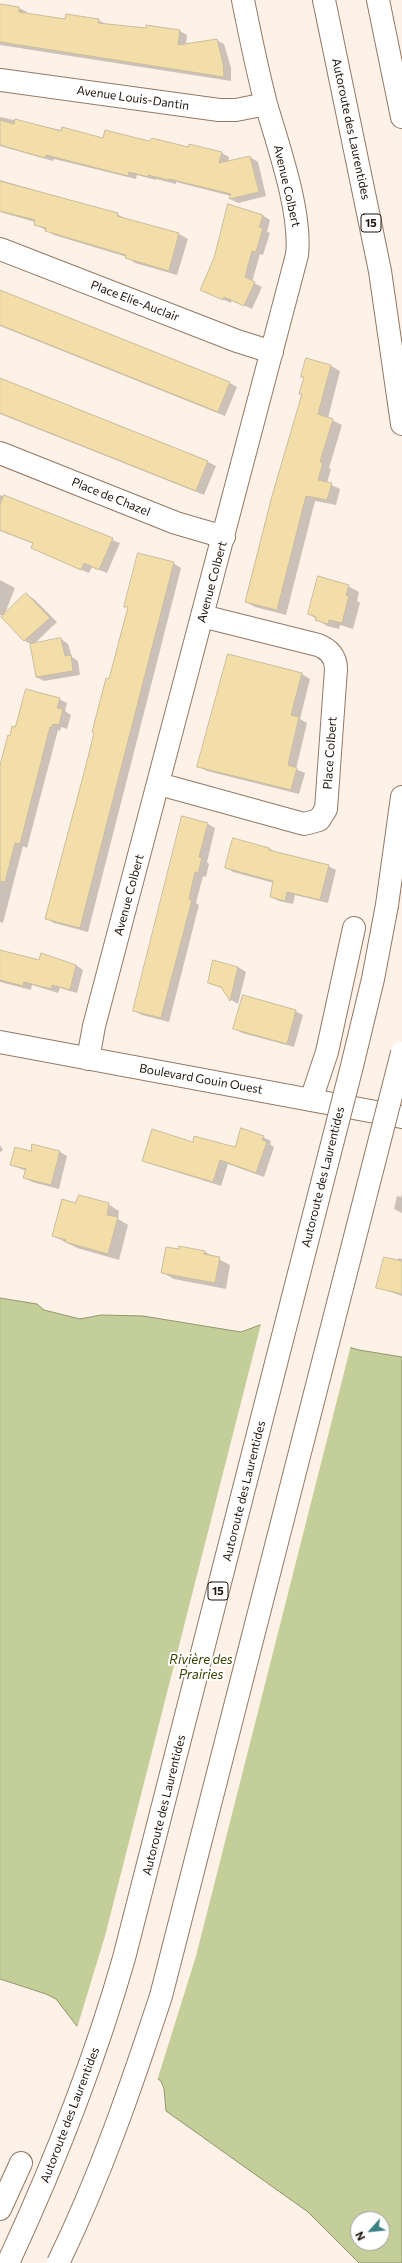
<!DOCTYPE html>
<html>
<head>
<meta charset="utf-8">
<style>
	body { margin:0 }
	#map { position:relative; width:402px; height:2263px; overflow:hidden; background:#fef2e8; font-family:Commissioner,sans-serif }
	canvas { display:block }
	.north { position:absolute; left:350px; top:2211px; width:40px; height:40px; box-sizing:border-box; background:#fff; border:1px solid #a5a19e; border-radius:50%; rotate:243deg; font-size:11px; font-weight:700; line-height:16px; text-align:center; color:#1e140c }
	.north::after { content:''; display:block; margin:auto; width:14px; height:18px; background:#398184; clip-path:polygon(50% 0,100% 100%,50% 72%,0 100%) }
</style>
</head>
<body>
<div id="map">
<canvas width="402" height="2263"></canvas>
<div class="north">N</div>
</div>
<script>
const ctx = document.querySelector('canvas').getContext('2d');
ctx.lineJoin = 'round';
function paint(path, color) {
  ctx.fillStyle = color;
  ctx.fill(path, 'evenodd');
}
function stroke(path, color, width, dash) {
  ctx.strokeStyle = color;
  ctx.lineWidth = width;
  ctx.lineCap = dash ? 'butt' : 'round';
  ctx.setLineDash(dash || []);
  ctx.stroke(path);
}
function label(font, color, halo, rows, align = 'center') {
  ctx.font = font + ' Commissioner,sans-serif';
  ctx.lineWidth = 4;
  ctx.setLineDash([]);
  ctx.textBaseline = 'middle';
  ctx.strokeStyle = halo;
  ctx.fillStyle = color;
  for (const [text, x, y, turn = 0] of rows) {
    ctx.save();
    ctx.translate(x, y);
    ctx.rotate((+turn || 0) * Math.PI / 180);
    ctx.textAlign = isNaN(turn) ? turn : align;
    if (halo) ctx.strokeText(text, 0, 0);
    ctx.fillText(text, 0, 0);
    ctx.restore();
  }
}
const water = new Path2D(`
	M 0,1298 L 37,1304 L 44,1310 L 80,1319 L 101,1315 L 143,1316 L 241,1332 L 260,1325 L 318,1338 L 359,1350 L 402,1357 L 402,2263 L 359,2263 L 308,2212 L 166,2111 L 164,2089 L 161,2081 L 76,2025 L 56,1999 L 46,1994 L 0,1979 ZM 358,2219 L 382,2219 L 382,2243 L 358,2243 Z`);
paint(water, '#c4ce98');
stroke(water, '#92966e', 1);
paint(new Path2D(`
	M 261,1324 L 319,1336 L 351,1345 L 196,1956 L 157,2081 L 77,2028 L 105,1936 Z`), '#fef2e8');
paint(new Path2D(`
	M 0,4 L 19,8 L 27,12 L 26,14 L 66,20 L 98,20 L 106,24 L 147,29 L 180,31 L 187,35 L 186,45 L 216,40 L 224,44 L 231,68 L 231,81 L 0,45 Z
	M 0,117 L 103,139 L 149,143 L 189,149 L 190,145 L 222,153 L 229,157 L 228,162 L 250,157 L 258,162 L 266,196 L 238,203 L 230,199 L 231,196 L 176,182 L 176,184 L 156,179 L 156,180 L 137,175 L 136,179 L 54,159 L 53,161 L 0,146 Z
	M 0,180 L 117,214 L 126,219 L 179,234 L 188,239 L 177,275 L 135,263 L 127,257 L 54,235 L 35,224 L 35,222 L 0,212 Z
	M 262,215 L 270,220 L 267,232 L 270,233 L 263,255 L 260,254 L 252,282 L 262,287 L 252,309 L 232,300 L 231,303 L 209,293 Z
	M 0,291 L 230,383 L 237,387 L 225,416 L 0,326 Z
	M 307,360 L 331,366 L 340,371 L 328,418 L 342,425 L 329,468 L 331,469 L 327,483 L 340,489 L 336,505 L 315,501 L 286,615 L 255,607 L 246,602 L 303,395 L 300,393 L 305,377 L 302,376 Z
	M 0,379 L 208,462 L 216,466 L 204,495 L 0,414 Z
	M 0,495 L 120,543 L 107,573 L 92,567 L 89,573 L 40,552 L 34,544 L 0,531 Z
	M 173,563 L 181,568 L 88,932 L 54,923 L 47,919 L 128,608 L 126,606 Z
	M 0,580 L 15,588 L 4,616 L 0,615 Z
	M 348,586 L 359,592 L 357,601 L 360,603 L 353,629 L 340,625 L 339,629 L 327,626 L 309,614 Z
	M 26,594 L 34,599 L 57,622 L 34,644 L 61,639 L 68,644 L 72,657 L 78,661 L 80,675 L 44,681 L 36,677 L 31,644 L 25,641 L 2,617 Z
	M 302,674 L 310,679 L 300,719 L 307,723 L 296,769 L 305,773 L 299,794 L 207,771 L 198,766 Z
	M 59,699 L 67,703 L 65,711 L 71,715 L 67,729 L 61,727 L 60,731 L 58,730 L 27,848 L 23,846 L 3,923 L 0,922 L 0,769 L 10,737 Z
	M 208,824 L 215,828 L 207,862 L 209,864 L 206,877 L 203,876 L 196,903 L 199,905 L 169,1022 L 142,1015 L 134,1011 Z
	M 233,839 L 269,848 L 277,853 L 328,866 L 336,870 L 328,903 L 295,895 L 293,904 L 279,901 L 271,897 L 274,883 L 233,872 L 226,867 Z
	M 0,950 L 40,961 L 76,965 L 83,970 L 77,993 L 60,988 L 58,993 L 32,985 L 31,990 L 0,982 Z
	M 214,961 L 238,967 L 246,972 L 238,1004 L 231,1000 L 224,989 L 209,983 Z
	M 295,1011 L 303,1015 L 294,1047 L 242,1033 L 235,1029 Z
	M 263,1137 L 271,1141 L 270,1144 L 274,1147 L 264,1177 L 228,1164 L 221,1186 L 151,1164 L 143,1160 L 193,1143 L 235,1148 Z
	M 0,1145 L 3,1150 L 0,1152 Z
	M 60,1152 L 67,1156 L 59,1189 L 32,1182 L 25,1178 L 26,1171 L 11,1165 L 31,1153 Z
	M 402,1193 L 402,1213 L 394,1209 L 397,1196 L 401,1197 Z
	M 76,1204 L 108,1204 L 119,1211 L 118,1219 L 128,1225 L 119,1260 L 77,1248 L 53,1236 Z
	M 180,1248 L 205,1252 L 230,1265 L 226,1289 L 174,1279 L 163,1273 Z
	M 399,1258 L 402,1259 L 402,1296 L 377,1287 Z`), '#0003');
const building = new Path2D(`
	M 0,4 L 19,7 L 19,12 L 65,19 L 66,14 L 99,19 L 98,23 L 146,28 L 146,25 L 180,30 L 178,45 L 217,39 L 223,63 L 224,77 L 0,42 Z
	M 15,119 L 61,131 L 62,127 L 103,138 L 105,130 L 149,141 L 152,138 L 188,147 L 189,144 L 222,152 L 219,163 L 250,156 L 259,192 L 229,199 L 231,194 L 169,179 L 168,180 L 148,175 L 148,177 L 129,172 L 128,176 L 46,155 L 45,158 L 0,145 L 0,120 L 14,124 Z
	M 0,181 L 118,213 L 117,216 L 179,233 L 169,271 L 125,258 L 126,255 L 45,231 L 46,228 L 34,225 L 35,220 L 0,211 Z
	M 228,204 L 263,215 L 259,227 L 263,228 L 256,252 L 252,251 L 245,277 L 255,282 L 244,306 L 224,297 L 223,300 L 200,290 L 214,258 Z
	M 0,290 L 230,382 L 218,412 L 0,325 Z
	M 306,358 L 331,365 L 318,414 L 333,419 L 320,462 L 323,463 L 318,480 L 332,483 L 327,500 L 306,496 L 277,610 L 245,602 L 272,496 L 302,394 L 299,394 L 304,377 L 301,377 Z
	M 0,378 L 208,461 L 196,491 L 0,413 Z
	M 4,495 L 113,538 L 99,570 L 84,563 L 81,570 L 31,548 L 33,543 L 0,530 L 0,505 Z
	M 138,553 L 174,562 L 80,928 L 45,919 L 85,769 L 94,733 L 92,732 L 106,678 L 109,679 L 128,607 L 124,607 Z
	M 318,576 L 349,585 L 346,595 L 349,596 L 342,623 L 329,620 L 328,624 L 315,620 L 316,617 L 308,614 Z
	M 26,593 L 50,618 L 24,641 L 1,617 Z
	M 61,638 L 65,656 L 71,655 L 73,671 L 36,677 L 30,644 Z
	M 228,654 L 302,673 L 291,715 L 299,717 L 288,765 L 297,768 L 291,790 L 197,767 Z
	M 26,689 L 60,698 L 57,708 L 63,709 L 59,725 L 53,724 L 52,727 L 50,727 L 20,844 L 15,843 L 5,882 L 0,881 L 0,765 L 8,735 L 10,736 L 12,726 L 15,727 Z
	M 182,816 L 208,823 L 199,857 L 202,858 L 198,873 L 195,872 L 189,899 L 192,900 L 161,1018 L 133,1011 Z
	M 233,838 L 269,848 L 269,850 L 329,865 L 320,900 L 287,892 L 285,901 L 270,897 L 273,881 L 225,868 Z
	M 0,950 L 39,960 L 41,953 L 76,965 L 70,990 L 52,985 L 51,989 L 24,982 L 23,986 L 0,980 Z
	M 213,960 L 238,967 L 230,1001 L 221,987 L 208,983 Z
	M 243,995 L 296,1010 L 287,1044 L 233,1029 Z
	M 241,1128 L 264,1136 L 262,1140 L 267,1142 L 256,1173 L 220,1160 L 213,1182 L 142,1161 L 152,1129 L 193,1142 L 194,1136 L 235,1147 Z
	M 32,1144 L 60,1151 L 51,1185 L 23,1178 L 26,1169 L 10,1165 L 15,1147 L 31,1151 Z
	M 79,1195 L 109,1203 L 107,1215 L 118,1217 L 108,1254 L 65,1242 L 66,1240 L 52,1236 L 62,1199 L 75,1203 Z
	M 179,1246 L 205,1251 L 204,1254 L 220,1257 L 215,1283 L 161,1273 L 166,1247 L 179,1249 Z
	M 384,1257 L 402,1261 L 402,1294 L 376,1288 Z`);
paint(building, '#f3dea9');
stroke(building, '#cabd9d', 1);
const minor = new Path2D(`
	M 0,80 L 219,110 L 236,110 L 266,104
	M 0,249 L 237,341 L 272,352
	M 0,453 L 176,523 L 224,537
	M 159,784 L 304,824 L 319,820 L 326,809 L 336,669 C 336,657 329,649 318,645 L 202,616
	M 0,1042 L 402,1117
	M 88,1059 L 94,1026 L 297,255 C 302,213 278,145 266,104 C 257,69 250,35 243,0
	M 311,1100 L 327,1052 L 354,928
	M 0,2209 L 21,2163`);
const highway = new Path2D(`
	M 324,0 L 380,271 L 402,424
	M 378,0 L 402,117
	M 387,905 L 402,797`);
stroke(minor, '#937863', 24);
stroke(highway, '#937863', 24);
stroke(minor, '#fff', 22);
stroke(highway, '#fff', 22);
const highwayBridge = new Path2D(`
	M 8,2263 C 54,2164 94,2063 124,1958 L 352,1066 L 373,979 L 387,905
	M 58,2263 C 100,2177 131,2087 161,1996 L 402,1053`);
stroke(highwayBridge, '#937863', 24, []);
stroke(highwayBridge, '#fff', 22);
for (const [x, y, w] of [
	[371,223,20],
	[218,1591,20]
]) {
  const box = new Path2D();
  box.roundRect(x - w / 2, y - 9, w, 18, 3);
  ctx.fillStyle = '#fff';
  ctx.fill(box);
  stroke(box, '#1e140c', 1);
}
label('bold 11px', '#1e140c', null, [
	["15",371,223],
	["15",218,1591]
]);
label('12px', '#1e140c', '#fff', [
	["Avenue Louis-Dantin",133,98,8],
	["Autoroute des Laurentides",351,129,78],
	["Avenue Colbert",287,186,77],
	["Place Elie-Auclair",135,301,21],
	["Place de Chazel",111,497,22],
	["Avenue Colbert",212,582,-75],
	["Place Colbert",330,753,-86],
	["Avenue Colbert",129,895,-75],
	["Boulevard Gouin Ouest",201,1079,10],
	["Autoroute des Laurentides",323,1177,-76],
	["Autoroute des Laurentides",244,1491,-76],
	["Autoroute des Laurentides",164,1805,-76],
	["Autoroute des Laurentides",70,2115,-69]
]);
label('italic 13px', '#3a4100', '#fff', [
	["Rivière des",201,1660],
	["Prairies",201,1675]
]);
</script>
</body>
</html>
